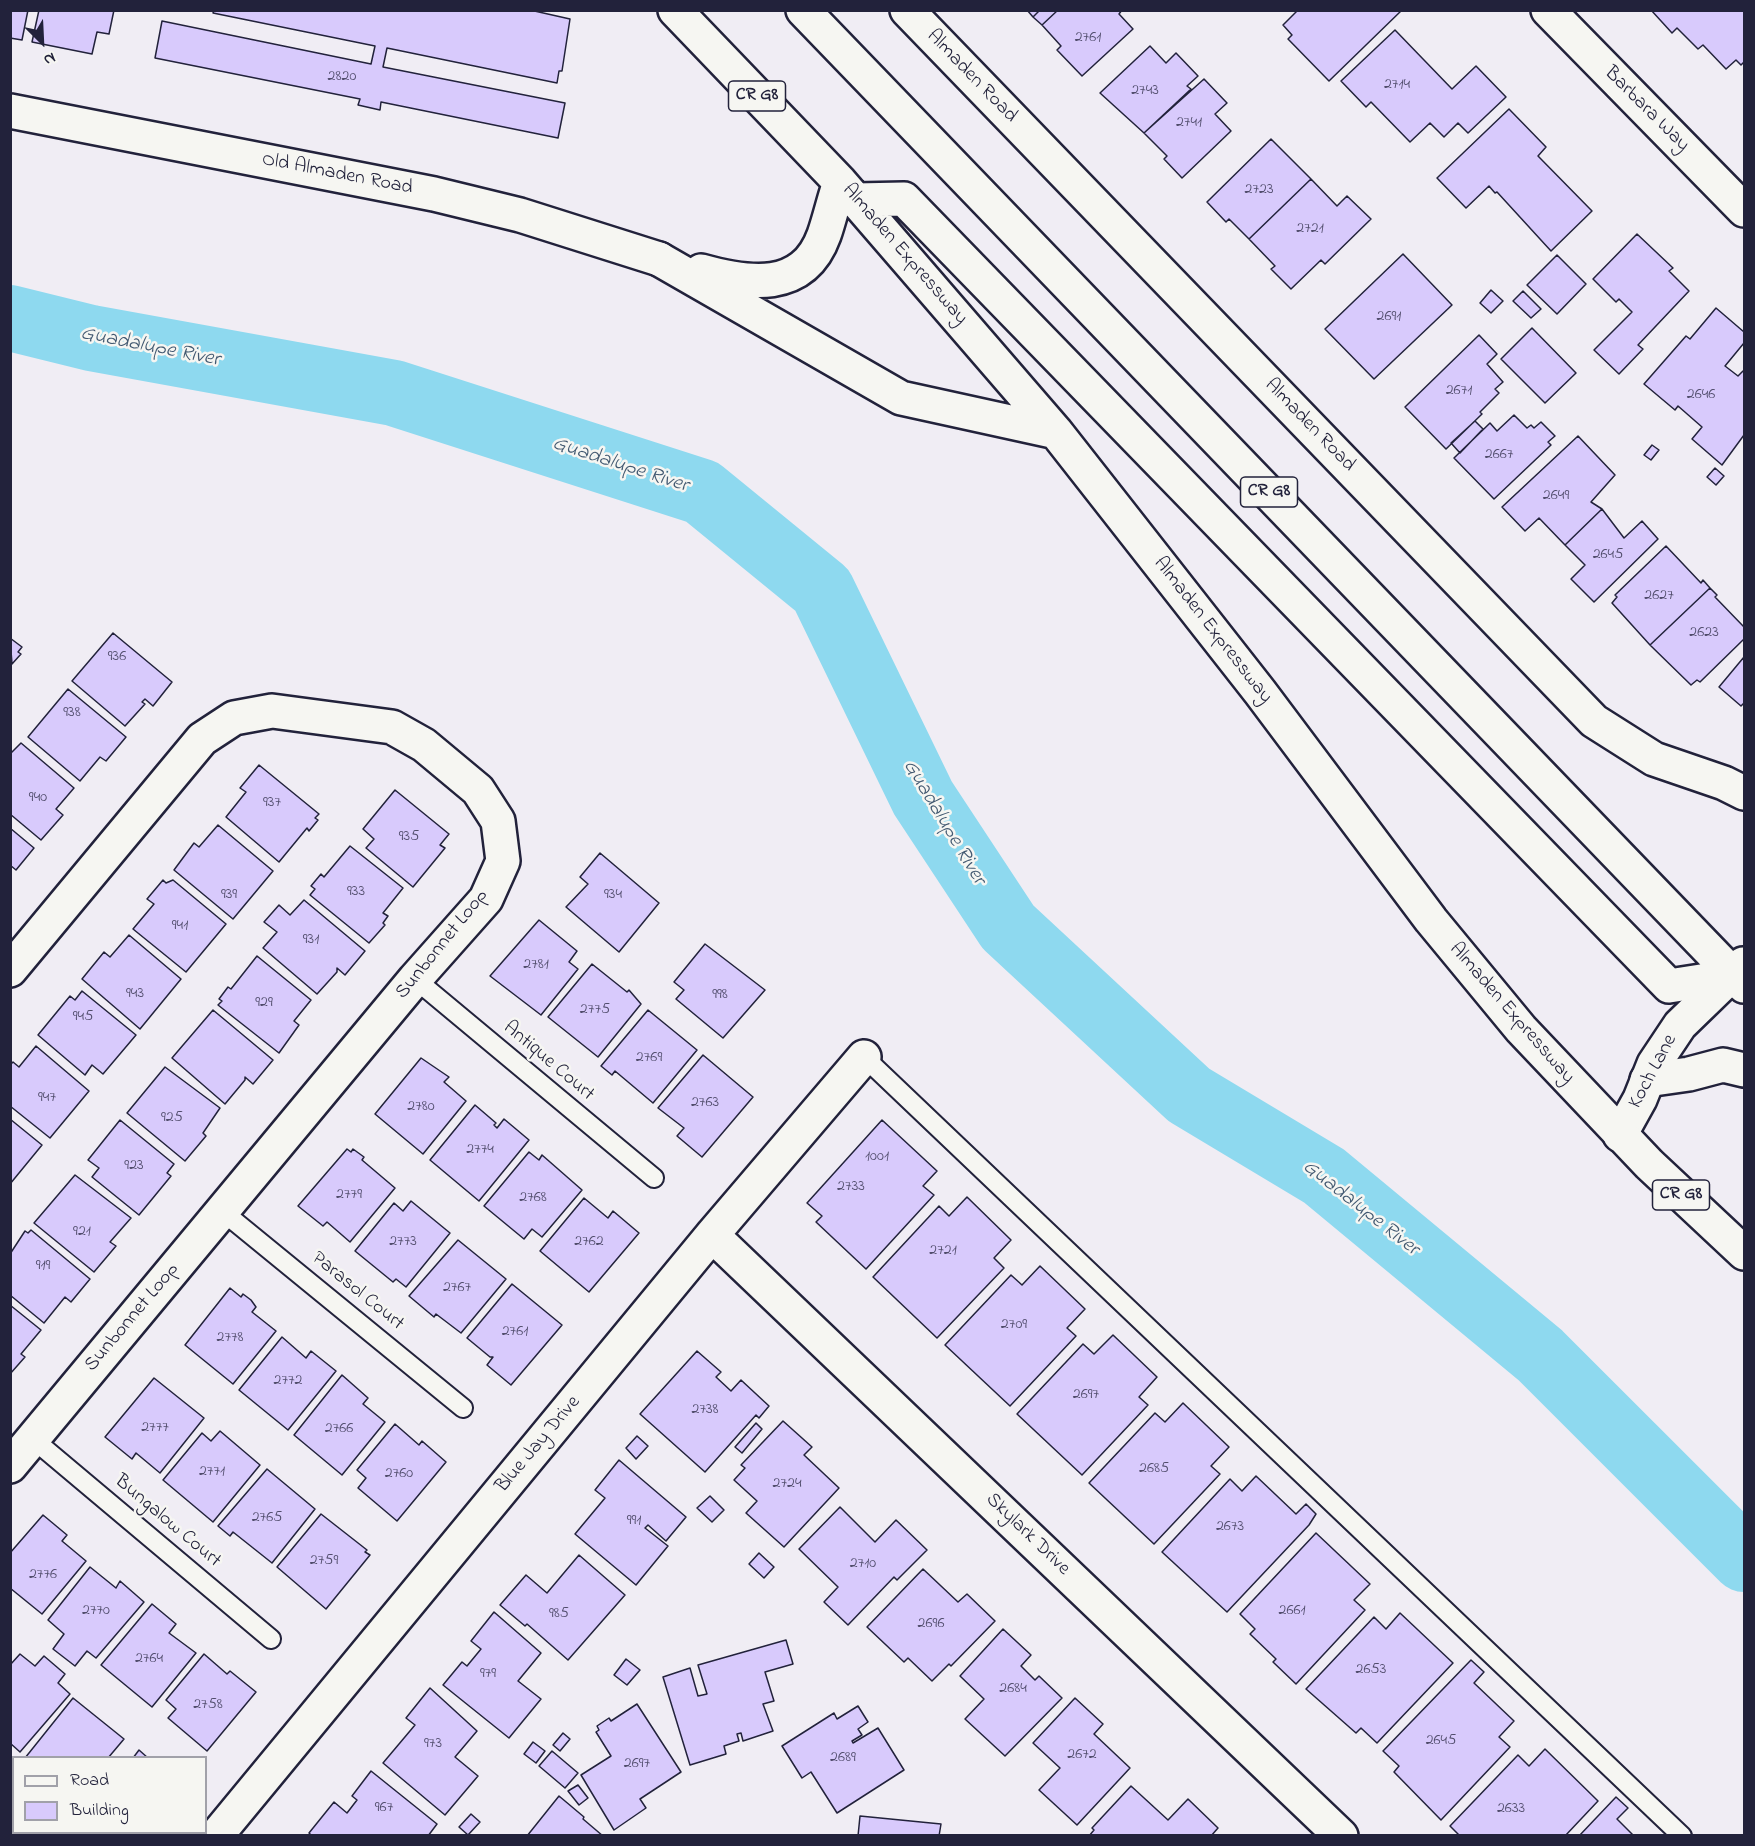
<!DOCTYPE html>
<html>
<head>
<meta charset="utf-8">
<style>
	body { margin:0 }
	#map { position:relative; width:1755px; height:1846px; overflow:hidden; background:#f0edf4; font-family:"Indie Flower",sans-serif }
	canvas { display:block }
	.frame { position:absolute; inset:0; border:12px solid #22223b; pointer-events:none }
	.legend { position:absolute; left:12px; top:1756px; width:195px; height:78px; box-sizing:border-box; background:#f6f6f2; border:2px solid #a1a1a9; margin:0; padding:8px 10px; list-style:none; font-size:18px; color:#22223b }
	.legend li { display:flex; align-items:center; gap:12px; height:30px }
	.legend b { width:30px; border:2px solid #a1a1a9 }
	.north { position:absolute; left:12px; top:12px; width:60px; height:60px; -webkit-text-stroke:4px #f6f6f2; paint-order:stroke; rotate:156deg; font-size:16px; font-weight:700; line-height:24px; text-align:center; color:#22223b }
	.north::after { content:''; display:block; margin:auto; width:21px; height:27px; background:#22223b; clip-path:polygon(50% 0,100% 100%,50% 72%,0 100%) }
</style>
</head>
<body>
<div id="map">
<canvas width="1755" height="1846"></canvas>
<div class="frame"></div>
<ul class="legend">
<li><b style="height:8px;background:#f6f6f2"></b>Road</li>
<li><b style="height:16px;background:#d8cafc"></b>Building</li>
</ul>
<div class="north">N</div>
</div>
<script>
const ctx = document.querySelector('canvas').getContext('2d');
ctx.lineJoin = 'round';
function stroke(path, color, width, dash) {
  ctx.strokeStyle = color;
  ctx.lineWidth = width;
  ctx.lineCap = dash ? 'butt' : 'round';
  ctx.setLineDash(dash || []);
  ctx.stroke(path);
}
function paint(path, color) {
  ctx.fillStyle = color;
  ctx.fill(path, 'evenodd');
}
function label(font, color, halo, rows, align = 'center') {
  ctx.font = font + ' "Indie Flower",sans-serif';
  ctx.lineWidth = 5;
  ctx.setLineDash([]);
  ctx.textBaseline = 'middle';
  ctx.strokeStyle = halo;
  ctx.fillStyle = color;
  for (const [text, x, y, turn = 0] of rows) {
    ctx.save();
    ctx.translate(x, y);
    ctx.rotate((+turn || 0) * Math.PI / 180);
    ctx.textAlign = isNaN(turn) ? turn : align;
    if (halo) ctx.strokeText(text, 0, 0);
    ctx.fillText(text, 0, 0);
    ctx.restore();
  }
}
stroke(new Path2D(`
	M 10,318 L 91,338 L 394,393 L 702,492 L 822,590 L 923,798 L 1008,927 L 1189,1095 L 1324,1176 L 1540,1355 L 1744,1559`), '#8ed9ef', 66);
const building = new Path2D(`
	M 10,10 L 28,10 L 22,40 L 10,38 Z
	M 39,10 L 114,10 L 109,34 L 97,32 L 92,54 L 32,42 Z
	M 214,10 L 530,10 L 570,19 L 562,71 L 559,71 L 557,83 L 387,48 L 383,67 L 565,103 L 558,138 L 381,102 L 380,110 L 358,105 L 360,99 L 155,58 L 162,21 L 371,64 L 375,46 L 213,13 Z
	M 1027,10 L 1040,10 L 1033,17 Z
	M 1040,10 L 1058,10 L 1042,25 L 1033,17 Z
	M 1058,10 L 1122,10 L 1119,14 L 1133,29 L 1082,76 L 1057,50 L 1061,46 L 1042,25 Z
	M 1298,10 L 1402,10 L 1329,81 L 1288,39 L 1292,35 L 1283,25 Z
	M 1651,10 L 1744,10 L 1744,62 L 1741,65 L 1736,60 L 1726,69 L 1703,45 L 1698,49 L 1677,28 L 1672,33 Z
	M 1395,30 L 1452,89 L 1476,66 L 1506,97 L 1468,133 L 1458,123 L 1444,137 L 1430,123 L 1410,142 L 1371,102 L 1366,107 L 1341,81 Z
	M 1150,46 L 1166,63 L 1176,53 L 1198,76 L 1187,86 L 1191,89 L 1144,133 L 1100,93 Z
	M 1204,79 L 1227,103 L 1215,114 L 1231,131 L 1182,178 L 1164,159 L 1167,156 L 1144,133 Z
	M 1509,109 L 1546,147 L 1538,156 L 1592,211 L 1551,251 L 1497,192 L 1495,193 L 1489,186 L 1466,208 L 1437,178 Z
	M 1271,139 L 1311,179 L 1249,239 L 1229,219 L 1226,222 L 1207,202 Z
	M 1311,179 L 1337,206 L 1347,196 L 1371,219 L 1325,264 L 1321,260 L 1291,289 L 1271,269 L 1275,266 L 1249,239 Z
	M 1637,234 L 1673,268 L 1669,271 L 1689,291 L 1638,345 L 1643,349 L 1619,374 L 1594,350 L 1632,312 L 1619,299 L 1616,302 L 1593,279 Z
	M 1403,254 L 1452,305 L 1374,379 L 1325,329 Z
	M 1557,255 L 1586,284 L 1557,314 L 1527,285 Z
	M 1491,290 L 1503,301 L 1491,313 L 1480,303 Z
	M 1523,291 L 1541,309 L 1531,318 L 1513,301 Z
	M 1716,308 L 1744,332 L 1744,343 L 1725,366 L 1738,376 L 1743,371 L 1744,372 L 1744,435 L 1722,465 L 1692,439 L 1702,427 L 1678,406 L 1675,410 L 1644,384 L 1686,336 L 1690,339 Z
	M 1532,328 L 1576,373 L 1545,403 L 1501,359 Z
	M 1479,335 L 1497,354 L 1487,364 L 1503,382 L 1495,389 L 1499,393 L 1480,412 L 1482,414 L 1446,449 L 1405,407 Z
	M 1514,415 L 1527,428 L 1531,425 L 1534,428 L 1541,422 L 1555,436 L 1548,442 L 1551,445 L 1494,499 L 1454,458 L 1490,423 L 1497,431 Z
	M 1475,421 L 1483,429 L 1460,453 L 1451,443 Z
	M 1578,436 L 1615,475 L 1591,502 L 1602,509 L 1565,545 L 1539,518 L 1525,531 L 1502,507 Z
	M 1652,445 L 1659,450 L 1651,460 L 1644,455 Z
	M 1715,468 L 1724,476 L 1716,485 L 1707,477 Z
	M 1602,509 L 1624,538 L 1642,521 L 1658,539 L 1594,602 L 1571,579 L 1585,565 L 1565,545 Z
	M 1666,546 L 1701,583 L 1703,580 L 1710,588 L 1650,645 L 1612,603 L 1617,597 L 1615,595 Z
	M 1710,588 L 1717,595 L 1715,597 L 1744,627 L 1744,639 L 1700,682 L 1697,680 L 1691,685 L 1650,645 Z
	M 113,633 L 172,682 L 153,706 L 145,699 L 142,702 L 145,704 L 125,726 L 72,681 Z
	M 10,638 L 22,647 L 18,652 L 21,654 L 12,664 Z
	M 1744,657 L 1744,703 L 1741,706 L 1719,687 Z
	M 68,689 L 126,737 L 106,761 L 100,757 L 80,781 L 28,737 Z
	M 21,743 L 74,788 L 56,809 L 63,815 L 41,840 L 10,814 L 10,754 Z
	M 259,765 L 319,814 L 315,818 L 318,820 L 309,831 L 307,828 L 279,862 L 226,817 L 246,792 L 240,788 Z
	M 395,790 L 449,834 L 440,845 L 445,848 L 413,887 L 366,848 L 374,839 L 363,829 Z
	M 218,825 L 273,871 L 233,919 L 174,870 L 194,843 L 199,847 Z
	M 10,828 L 34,848 L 16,870 L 10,865 Z
	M 350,846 L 403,888 L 383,913 L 388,916 L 383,923 L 385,925 L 369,943 L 310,895 L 315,889 L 311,886 L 321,874 L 324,877 Z
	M 600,853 L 659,903 L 619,952 L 566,907 L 588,884 L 580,877 Z
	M 163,880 L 166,883 L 173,880 L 226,924 L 186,972 L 133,929 L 154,904 L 147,899 Z
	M 304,900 L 365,951 L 345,975 L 337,968 L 337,972 L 317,994 L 263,948 L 277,932 L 264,922 L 279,905 L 290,915 Z
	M 539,920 L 577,951 L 569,962 L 578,969 L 541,1015 L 490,976 Z
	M 129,935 L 181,979 L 140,1029 L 82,979 L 104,952 L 110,957 Z
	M 705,944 L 765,990 L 723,1038 L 676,999 L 684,990 L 674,982 Z
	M 257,956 L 311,1000 L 294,1021 L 299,1025 L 279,1053 L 218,1005 L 222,1001 L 219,999 L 228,987 L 231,989 Z
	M 592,964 L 627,992 L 629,990 L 641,1004 L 598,1057 L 548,1017 Z
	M 82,991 L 136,1035 L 103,1074 L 92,1065 L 85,1075 L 38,1035 L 70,996 L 75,1000 Z
	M 213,1010 L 273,1060 L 253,1084 L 245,1077 L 245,1080 L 225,1104 L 172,1058 Z
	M 648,1010 L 697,1050 L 653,1103 L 615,1071 L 612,1075 L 601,1066 Z
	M 36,1046 L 89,1091 L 50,1138 L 10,1106 L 10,1065 L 13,1062 L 19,1067 Z
	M 703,1055 L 753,1097 L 702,1157 L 677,1136 L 684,1128 L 658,1108 Z
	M 421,1058 L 449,1077 L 444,1082 L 466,1101 L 423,1154 L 375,1114 Z
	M 165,1067 L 220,1108 L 203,1133 L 206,1136 L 185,1161 L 127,1113 Z
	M 475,1105 L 496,1123 L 494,1125 L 497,1128 L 504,1119 L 529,1140 L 479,1201 L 430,1160 Z
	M 10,1119 L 42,1145 L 10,1184 Z
	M 120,1120 L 174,1164 L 167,1173 L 171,1176 L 139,1215 L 92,1177 L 99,1168 L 88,1160 Z
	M 882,1120 L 937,1171 L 923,1186 L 934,1195 L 866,1269 L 816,1222 L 822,1216 L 807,1203 Z
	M 347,1149 L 351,1152 L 353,1149 L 364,1157 L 362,1160 L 395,1188 L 350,1242 L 327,1222 L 323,1226 L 298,1206 Z
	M 529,1152 L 539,1160 L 542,1155 L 582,1190 L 542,1237 L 532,1229 L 524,1239 L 484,1206 Z
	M 75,1175 L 131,1218 L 110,1242 L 116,1246 L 94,1272 L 34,1223 Z
	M 967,1197 L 1011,1240 L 994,1258 L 1004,1268 L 937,1338 L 873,1277 L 939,1206 L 949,1216 Z
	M 584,1198 L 608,1218 L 613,1211 L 639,1233 L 589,1292 L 540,1251 Z
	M 411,1201 L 450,1233 L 406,1287 L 396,1279 L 393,1282 L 355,1251 L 394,1203 L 403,1211 Z
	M 31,1230 L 90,1279 L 71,1302 L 65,1297 L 44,1323 L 10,1295 L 10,1254 L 25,1231 L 28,1233 Z
	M 458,1240 L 506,1279 L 461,1333 L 436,1314 L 434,1317 L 409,1296 Z
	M 1040,1266 L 1085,1309 L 1067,1328 L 1076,1336 L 1010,1406 L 945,1345 L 1011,1275 L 1022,1285 Z
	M 512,1284 L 562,1325 L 511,1385 L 487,1365 L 493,1357 L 490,1357 L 467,1338 Z
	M 230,1288 L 241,1297 L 243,1294 L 251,1300 L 256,1307 L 252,1312 L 276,1331 L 233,1384 L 185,1345 Z
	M 10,1305 L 41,1330 L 21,1354 L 25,1357 L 10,1374 Z
	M 1113,1335 L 1157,1377 L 1139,1397 L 1148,1405 L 1082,1475 L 1017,1414 L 1083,1344 L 1094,1354 Z
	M 282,1337 L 306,1358 L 311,1351 L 336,1371 L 288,1430 L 239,1390 Z
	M 697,1351 L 721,1372 L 716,1377 L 731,1391 L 741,1380 L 769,1406 L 759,1418 L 756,1415 L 705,1472 L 640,1414 Z
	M 342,1375 L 368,1398 L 363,1404 L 385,1422 L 342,1475 L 294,1435 Z
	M 154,1378 L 204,1418 L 160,1473 L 136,1453 L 132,1459 L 105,1437 Z
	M 1183,1403 L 1229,1447 L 1211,1466 L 1220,1474 L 1154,1544 L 1089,1483 L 1155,1413 L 1165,1422 Z
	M 783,1421 L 812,1447 L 804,1455 L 839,1488 L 784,1547 L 746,1513 L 757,1501 L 734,1480 L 745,1468 L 741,1465 Z
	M 756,1423 L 762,1429 L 742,1453 L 735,1447 Z
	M 395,1424 L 419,1445 L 422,1441 L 446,1462 L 397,1521 L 358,1488 L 366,1478 L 357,1470 Z
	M 220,1431 L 260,1465 L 213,1522 L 163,1480 L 202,1433 L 211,1441 Z
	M 637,1436 L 648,1446 L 636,1459 L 626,1448 Z
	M 619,1460 L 686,1517 L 666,1541 L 648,1525 L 645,1528 L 668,1546 L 636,1585 L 575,1534 L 605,1498 L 595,1490 Z
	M 267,1469 L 315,1509 L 272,1563 L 233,1532 L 230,1536 L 218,1526 Z
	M 1256,1476 L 1296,1514 L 1306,1504 L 1316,1514 L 1309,1525 L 1227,1612 L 1162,1552 L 1230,1479 L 1242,1491 Z
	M 710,1496 L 724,1510 L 712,1522 L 697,1508 Z
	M 840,1507 L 875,1542 L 896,1520 L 927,1550 L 897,1580 L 894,1577 L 848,1625 L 824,1602 L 838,1587 L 799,1549 Z
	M 321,1514 L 367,1550 L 365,1552 L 370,1555 L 326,1609 L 277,1567 Z
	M 43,1515 L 67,1535 L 62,1541 L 86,1561 L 42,1614 L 10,1588 L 10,1553 Z
	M 1316,1533 L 1370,1584 L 1354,1600 L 1365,1610 L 1296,1684 L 1273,1662 L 1276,1659 L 1250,1634 L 1255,1629 L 1240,1614 Z
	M 759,1553 L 774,1567 L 764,1578 L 749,1564 Z
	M 579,1555 L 625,1595 L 568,1660 L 527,1624 L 525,1626 L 500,1605 L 526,1575 L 547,1593 Z
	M 90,1567 L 116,1588 L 120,1581 L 144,1602 L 96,1658 L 87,1651 L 75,1666 L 53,1649 L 64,1634 L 48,1620 Z
	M 923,1569 L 958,1602 L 967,1594 L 995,1621 L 951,1666 L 949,1664 L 932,1681 L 908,1658 L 904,1662 L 867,1627 Z
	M 152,1604 L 176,1624 L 169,1633 L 196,1653 L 152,1707 L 101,1665 Z
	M 494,1612 L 541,1653 L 518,1681 L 541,1699 L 509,1738 L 443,1685 L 462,1662 L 467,1666 L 481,1649 L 471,1641 Z
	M 1400,1613 L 1453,1663 L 1377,1743 L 1361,1728 L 1356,1733 L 1306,1689 L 1374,1617 L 1386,1629 Z
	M 1003,1629 L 1031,1655 L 1021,1666 L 1035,1680 L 1039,1676 L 1062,1698 L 1005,1756 L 965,1719 L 984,1699 L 960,1676 Z
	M 786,1640 L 793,1664 L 765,1672 L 774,1701 L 763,1704 L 773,1731 L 743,1741 L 741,1733 L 737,1734 L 739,1741 L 724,1746 L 726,1754 L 690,1765 L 663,1677 L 690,1668 L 698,1696 L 707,1694 L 698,1665 Z
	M 20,1654 L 35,1666 L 44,1656 L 65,1674 L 58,1683 L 70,1694 L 20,1752 L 10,1743 L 10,1665 Z
	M 204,1654 L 227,1674 L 230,1671 L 256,1692 L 207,1751 L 168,1718 L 176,1709 L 166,1700 Z
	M 626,1659 L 640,1670 L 627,1685 L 614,1675 Z
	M 1471,1660 L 1484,1672 L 1474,1683 L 1514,1721 L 1499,1737 L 1510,1747 L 1441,1820 L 1394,1772 L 1399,1766 L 1383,1751 Z
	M 430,1688 L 477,1731 L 455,1757 L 478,1776 L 445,1815 L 383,1763 L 415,1725 L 406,1718 Z
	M 73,1698 L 124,1739 L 108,1758 L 25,1758 Z
	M 1075,1698 L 1103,1724 L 1094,1734 L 1130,1768 L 1077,1825 L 1039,1790 L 1060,1768 L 1033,1743 Z
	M 637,1704 L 681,1772 L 640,1799 L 646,1808 L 614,1830 L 581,1775 L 611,1756 L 596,1732 L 599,1730 L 597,1726 L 609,1718 L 611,1721 Z
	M 858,1706 L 868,1722 L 858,1729 L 862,1735 L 852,1741 L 853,1743 L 878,1728 L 904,1770 L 837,1813 L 811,1772 L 802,1778 L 782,1746 L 834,1713 L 837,1719 Z
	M 563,1733 L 570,1739 L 560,1751 L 553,1745 Z
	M 533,1742 L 545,1751 L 536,1763 L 524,1754 Z
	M 1545,1749 L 1598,1801 L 1565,1836 L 1460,1836 L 1450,1826 L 1518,1755 L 1529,1766 Z
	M 139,1750 L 148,1758 L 133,1758 Z
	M 552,1751 L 578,1773 L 565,1788 L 539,1766 Z
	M 371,1771 L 437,1824 L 428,1836 L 312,1836 L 309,1833 L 334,1802 L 347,1813 L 357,1800 L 352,1796 Z
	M 578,1785 L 588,1798 L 579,1805 L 568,1791 Z
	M 1131,1786 L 1168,1820 L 1188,1799 L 1218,1828 L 1211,1836 L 1089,1836 L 1094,1830 L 1092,1828 Z
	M 559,1796 L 584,1817 L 583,1819 L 603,1836 L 527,1836 Z
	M 1616,1797 L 1628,1808 L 1617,1819 L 1634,1836 L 1579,1836 Z
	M 471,1814 L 480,1822 L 468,1835 L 459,1827 Z
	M 860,1816 L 941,1824 L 939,1836 L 858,1836 Z`);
paint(building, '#d8cafc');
stroke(building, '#22223b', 1.5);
const service = new Path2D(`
	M 415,979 L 654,1178
	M 864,1057 L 1682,1836
	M 222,1211 L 463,1408
	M 33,1439 L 271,1639
	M 10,1812 L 14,1814
	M 36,1832 L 40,1836`);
const minor = new Path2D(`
	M 907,10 L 1594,721 L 1654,759 L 1724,783 L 1744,793
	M 1548,10 L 1744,210
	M 10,111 L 434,194 L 520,215 L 659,259
	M 10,970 L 202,739 L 234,718 L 272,711 L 392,727 L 424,745 L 478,790 L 498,821 L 503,861 L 486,899 L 415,979 L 10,1466
	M 1620,1135 L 1640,1099 L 1654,1064 L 1680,1025 L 1743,964
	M 712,1235 L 1341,1836
	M 216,1836 L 712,1235 L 864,1057`);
const primary = new Path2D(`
	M 675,10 L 840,182 L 1056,432 L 1260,692 L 1431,920 L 1521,1029 L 1649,1164 L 1744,1253
	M 803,10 L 1744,986
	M 856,200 L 904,199 L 1669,986 L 1733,976
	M 659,259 L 901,398 L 1056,432
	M 701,271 C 748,284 803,293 824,235 C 830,218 834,199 840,182
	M 1647,1080 L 1689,1074 L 1723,1065 L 1744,1070`);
stroke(service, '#22223b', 22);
stroke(minor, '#22223b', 38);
stroke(primary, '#22223b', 38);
stroke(service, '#f6f6f2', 18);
stroke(minor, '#f6f6f2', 33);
stroke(primary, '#f6f6f2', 33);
label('16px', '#504c6b', null, [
	["2761",1088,38],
	["2820",342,77],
	["2714",1397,85],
	["2743",1145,91],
	["2741",1189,123],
	["2723",1259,190],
	["2721",1310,229],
	["2691",1389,317],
	["2671",1459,391],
	["2646",1701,395],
	["2667",1499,455],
	["2649",1556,496],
	["2645",1608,555],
	["2627",1659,596],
	["2623",1704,633],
	["936",117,657],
	["938",72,713],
	["940",38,798],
	["937",272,803],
	["935",409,837],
	["933",356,892],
	["939",229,895],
	["934",613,895],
	["941",180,926],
	["931",311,940],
	["2781",536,965],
	["943",135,994],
	["998",720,995],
	["929",264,1003],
	["2775",595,1010],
	["945",83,1017],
	["2769",649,1058],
	["947",47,1098],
	["2763",705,1103],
	["2780",421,1107],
	["925",172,1118],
	["2774",480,1150],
	["1001",877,1157],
	["923",134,1166],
	["2733",851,1187],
	["2779",349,1195],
	["2768",533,1198],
	["921",82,1232],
	["2773",403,1242],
	["2762",589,1242],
	["2721",943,1251],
	["919",43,1266],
	["2767",457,1288],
	["2709",1014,1325],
	["2761",515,1332],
	["2778",230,1338],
	["2772",288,1381],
	["2697",1086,1395],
	["2738",705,1410],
	["2777",155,1428],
	["2766",339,1429],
	["2685",1154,1469],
	["2771",212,1472],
	["2760",399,1474],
	["2724",787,1484],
	["2765",267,1518],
	["991",634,1521],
	["2673",1230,1527],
	["2759",324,1561],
	["2710",863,1564],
	["2776",43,1575],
	["2770",96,1611],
	["2661",1292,1611],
	["985",559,1614],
	["2696",931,1624],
	["2764",149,1659],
	["2653",1371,1670],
	["979",488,1674],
	["2684",1013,1689],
	["2758",208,1705],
	["2645",1441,1741],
	["973",433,1744],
	["2672",1082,1755],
	["2689",843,1758],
	["2697",637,1764],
	["967",384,1808],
	["2633",1511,1809]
]);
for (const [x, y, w] of [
	[757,96,57],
	[1269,492,57],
	[1681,1195,57]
]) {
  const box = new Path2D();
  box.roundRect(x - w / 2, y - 15, w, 30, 4.5);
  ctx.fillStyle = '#f6f6f2';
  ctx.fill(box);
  stroke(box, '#22223b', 1.5);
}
label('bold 18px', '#22223b', null, [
	["CR G8",757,96],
	["CR G8",1269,492],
	["CR G8",1681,1195]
]);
label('20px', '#22223b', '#f6f6f2', [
	["Almaden Road",971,77,46],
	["Barbara Way",1646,110,45],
	["Old Almaden Road",337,175,11],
	["Almaden Expressway",904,255,49],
	["Almaden Road",1309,426,46],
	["Almaden Expressway",1212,631,52],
	["Sunbonnet Loop",443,945,-51],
	["Almaden Expressway",1511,1014,49],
	["Antique Court",548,1062,40],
	["Koch Lane",1654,1072,-62],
	["Parasol Court",357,1292,39],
	["Sunbonnet Loop",133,1318,-50],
	["Blue Jay Drive",539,1445,-50],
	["Bungalow Court",167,1522,40],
	["Skylark Drive",1027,1535,44]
]);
label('italic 21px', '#425971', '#f6f6f2', [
	["Guadalupe River",150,348,11],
	["Guadalupe River",620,466,18],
	["Guadalupe River",943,823,59],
	["Guadalupe River",1360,1209,38]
]);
</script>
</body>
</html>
